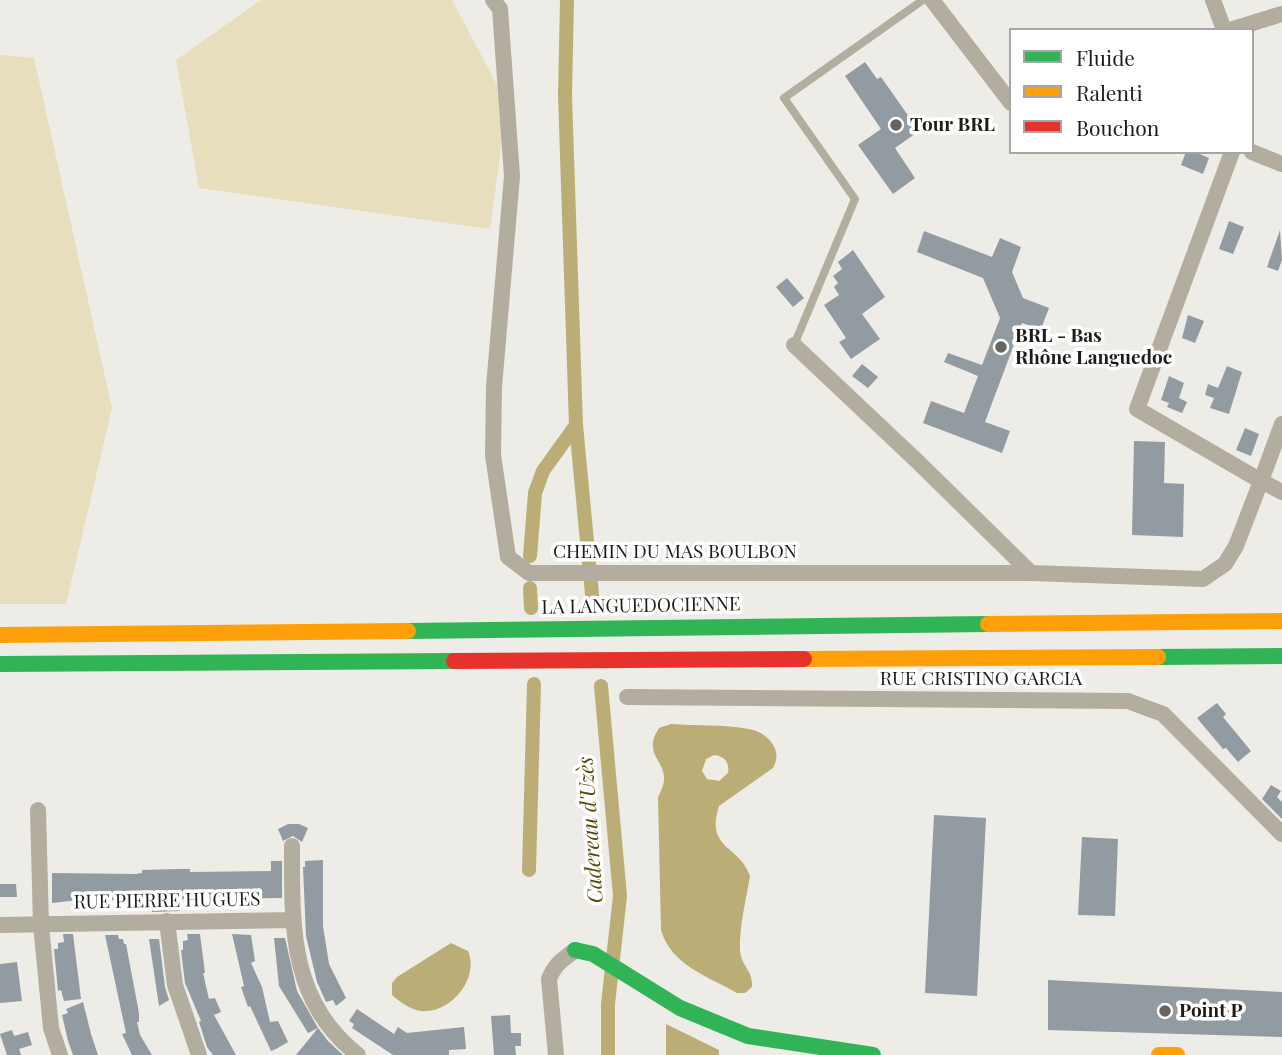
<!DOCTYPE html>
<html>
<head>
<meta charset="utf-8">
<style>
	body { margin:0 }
	#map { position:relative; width:1282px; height:1055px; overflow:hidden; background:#eeece6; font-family:"Playfair Display",serif }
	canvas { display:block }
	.legend { position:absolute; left:1009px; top:28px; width:245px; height:126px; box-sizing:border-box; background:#fff; border:2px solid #a5a5a3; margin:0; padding:9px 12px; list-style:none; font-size:21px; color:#1e1d19 }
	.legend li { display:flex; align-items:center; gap:14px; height:35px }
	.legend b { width:35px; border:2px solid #a5a5a3 }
</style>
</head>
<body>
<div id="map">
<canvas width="1282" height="1055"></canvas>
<ul class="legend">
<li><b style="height:9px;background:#30b455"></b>Fluide</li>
<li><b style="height:9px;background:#ff9f0a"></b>Ralenti</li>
<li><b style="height:9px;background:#e5322d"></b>Bouchon</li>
</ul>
</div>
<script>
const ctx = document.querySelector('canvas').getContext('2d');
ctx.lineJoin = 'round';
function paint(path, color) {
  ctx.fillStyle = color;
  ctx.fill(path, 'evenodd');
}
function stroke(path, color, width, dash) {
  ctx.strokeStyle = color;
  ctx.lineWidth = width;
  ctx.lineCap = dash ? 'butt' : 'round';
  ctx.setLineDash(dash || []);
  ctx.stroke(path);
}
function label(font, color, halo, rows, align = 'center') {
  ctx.font = font + ' "Playfair Display",serif';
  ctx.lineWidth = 7;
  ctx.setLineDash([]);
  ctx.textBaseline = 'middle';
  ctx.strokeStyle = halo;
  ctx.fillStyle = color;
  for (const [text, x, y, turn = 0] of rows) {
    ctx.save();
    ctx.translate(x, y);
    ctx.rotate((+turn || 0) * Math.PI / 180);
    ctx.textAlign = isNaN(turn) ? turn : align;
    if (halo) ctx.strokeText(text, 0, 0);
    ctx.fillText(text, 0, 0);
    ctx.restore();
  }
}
paint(new Path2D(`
	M 261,0 L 452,0 L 507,104 L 490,229 L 199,188 L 176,60 Z
	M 0,55 L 34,58 L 112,408 L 66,604 L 0,604 Z`), '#e7debd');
paint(new Path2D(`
	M 671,724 C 696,726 724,724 749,729 C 767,732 784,750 773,768 L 719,806 C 705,850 740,845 750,876 C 746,900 739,927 740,950 C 741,967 753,969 752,987 L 745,993 L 737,993 C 707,976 671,965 661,930 L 658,797 C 679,762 638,760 659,728 ZM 714,755 C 724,756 730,762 728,773 L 719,781 L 707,779 L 702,771 L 706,759 Z
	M 451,943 L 468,951 C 480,979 450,1014 421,1011 C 411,1010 400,1002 392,995 L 392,983 L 397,977 Z
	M 666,1024 L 719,1050 L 719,1055 L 666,1055 Z`), '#bbad76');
stroke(new Path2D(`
	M 567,0 L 565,95 L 576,425 L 593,605
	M 530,556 L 535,493 L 543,471 L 576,425
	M 530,588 L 531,608
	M 601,686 L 620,896 L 608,1004 L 608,1055
	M 529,870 L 534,684`), '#bbad76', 14);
paint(new Path2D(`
	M 865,62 L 877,79 L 881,77 L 919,131 L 895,148 L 915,178 L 893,194 L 858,145 L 881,129 L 845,76 Z
	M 1186,152 L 1195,152 L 1209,158 L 1203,174 L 1181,165 Z
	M 1229,221 L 1244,227 L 1233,254 L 1219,249 Z
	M 1280,230 L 1282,260 L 1278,271 L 1267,267 Z
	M 924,231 L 992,257 L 1000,238 L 1021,247 L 1012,272 L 1023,298 L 1049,308 L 1041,329 L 1022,323 L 985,422 L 1010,431 L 1002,453 L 923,423 L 931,401 L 964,413 L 978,376 L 944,362 L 948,353 L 982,365 L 1000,318 L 983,278 L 917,252 Z
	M 853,250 L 885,297 L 862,314 L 880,339 L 851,359 L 839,342 L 846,338 L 824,305 L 839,295 L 834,287 L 838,283 L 833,276 L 842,269 L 838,262 Z
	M 787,278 L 804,298 L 793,307 L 776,287 Z
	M 1188,315 L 1204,321 L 1195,343 L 1182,338 Z
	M 862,364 L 878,377 L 868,388 L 852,376 Z
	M 1227,366 L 1242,372 L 1229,414 L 1210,408 L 1214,398 L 1205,395 L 1208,384 L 1218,388 Z
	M 1169,376 L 1184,383 L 1179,398 L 1187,402 L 1182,413 L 1167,407 L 1169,403 L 1161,400 Z
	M 1245,428 L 1259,434 L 1251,456 L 1236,450 Z
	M 1134,441 L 1165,442 L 1164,483 L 1184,484 L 1183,537 L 1132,535 Z
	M 1217,703 L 1226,714 L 1223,717 L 1251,751 L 1238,762 L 1226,748 L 1223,749 L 1197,718 Z
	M 1271,785 L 1281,791 L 1277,797 L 1282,802 L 1282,819 L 1262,799 Z
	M 934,815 L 986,818 L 977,996 L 925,993 Z
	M 288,824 L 299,824 L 308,828 L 302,842 L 293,836 L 283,841 L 278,829 Z
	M 1082,837 L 1118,839 L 1115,916 L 1078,915 Z
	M 323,860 L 323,926 L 329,964 L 346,998 L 336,1006 L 333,1000 L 326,1002 L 317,982 L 306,936 L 303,867 L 305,867 L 305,861 Z
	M 271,861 L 282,861 L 282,898 L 180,899 L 180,911 L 152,912 L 152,900 L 79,900 L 52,903 L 52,873 L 136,874 L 142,873 L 142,870 L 178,869 L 190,869 L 190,872 L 271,871 Z
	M 0,884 L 16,884 L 17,897 L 0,897 Z
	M 63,934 L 73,934 L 81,999 L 64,1001 L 61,990 L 58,991 L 54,949 L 58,949 L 58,943 L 64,942 Z
	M 187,934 L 200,934 L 205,973 L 203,973 L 209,999 L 215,998 L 221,1012 L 214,1015 L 236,1055 L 213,1055 L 207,1047 L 199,1022 L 201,1021 L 185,983 L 181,950 L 183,950 L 183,941 L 188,940 Z
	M 232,934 L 251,935 L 255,961 L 251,963 L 262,987 L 270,1022 L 278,1021 L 288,1042 L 276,1049 L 271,1051 L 250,1006 L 248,1007 L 241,987 L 244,986 Z
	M 105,935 L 118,935 L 119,939 L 123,939 L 124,944 L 126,944 L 139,1013 L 139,1022 L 137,1022 L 140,1035 L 152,1055 L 132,1055 L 122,1034 L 126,1033 Z
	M 274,938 L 285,938 L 297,991 L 318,1028 L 308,1033 L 279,986 Z
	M 149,939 L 159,939 L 165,987 L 169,1000 L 159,1006 Z
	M 17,962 L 22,1001 L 0,1003 L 0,964 Z
	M 1048,980 L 1282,992 L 1282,1037 L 1048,1030 Z
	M 83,1002 L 91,1034 L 98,1055 L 73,1055 L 68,1041 L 62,1015 L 68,1013 L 66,1009 Z
	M 357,1009 L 394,1034 L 398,1027 L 407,1033 L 464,1027 L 466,1049 L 449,1050 L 449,1055 L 393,1055 L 352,1028 L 354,1024 L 349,1021 Z
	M 510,1015 L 511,1033 L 521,1033 L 521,1046 L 515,1046 L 516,1055 L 494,1055 L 491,1016 Z
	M 318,1028 L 328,1041 L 343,1055 L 296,1055 Z
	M 12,1030 L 14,1036 L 28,1032 L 32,1045 L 19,1049 L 21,1055 L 7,1055 L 0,1034 Z`), '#929ba2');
stroke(new Path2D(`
	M 794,345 L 855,199 L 784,98 L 923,0`), '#b2ad9f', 8);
stroke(new Path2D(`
	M 493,0 L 500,9 L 512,176 L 494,387 L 493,455 L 508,557 L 529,573 L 1031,573 L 1203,579 L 1225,564 L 1236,546 L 1261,481 L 1137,409 L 1232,152
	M 932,0 L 1011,103
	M 1213,0 L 1224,30
	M 1230,30 L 1282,14
	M 1252,152 L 1282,164
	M 794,345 L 918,462 L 1031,573
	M 1282,424 L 1261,481 L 1282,492
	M 627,697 L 1128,701 L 1163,714 L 1282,834
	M 38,810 L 41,925 L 51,1028 L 60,1055
	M 292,846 C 292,926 289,1001 358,1055
	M 167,921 L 175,985 L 199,1055
	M 0,925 L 292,920
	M 556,1055 L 549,979 C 555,963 563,960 575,950`), '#b2ad9f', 16);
stroke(new Path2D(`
	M 408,631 L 988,624
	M 1158,657 L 1282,656
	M 0,664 L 454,661
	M 575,950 L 593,954 L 680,1008 L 748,1036 L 873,1055`), '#30b455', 16);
stroke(new Path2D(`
	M 988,624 L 1282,621
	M 0,635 L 408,631
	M 804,659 L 1158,657
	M 1159,1055 L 1177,1055`), '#ff9f0a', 16);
stroke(new Path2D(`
	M 454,661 L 804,659`), '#e5322d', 16);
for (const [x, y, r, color] of [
	[896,125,7,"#676561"],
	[1001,347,7,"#676561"],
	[1165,1011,7,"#676561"]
]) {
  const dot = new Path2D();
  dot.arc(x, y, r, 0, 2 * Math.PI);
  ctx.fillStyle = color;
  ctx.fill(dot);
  stroke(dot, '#fff', 2.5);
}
label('bold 19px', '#1e1d19', '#fff', [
	["Tour BRL",910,125],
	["BRL - Bas",1015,336],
	["Rhône Languedoc",1015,358],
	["Point P",1179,1011]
], 'left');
label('19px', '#1e1d19', '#fff', [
	["CHEMIN DU MAS BOULBON",675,552],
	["LA LANGUEDOCIENNE",641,606,-1],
	["RUE CRISTINO GARCIA",981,679],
	["RUE PIERRE HUGUES",167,901,-1]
]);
label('italic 21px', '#544708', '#fff', [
	["Cadereau d'Uzès",591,830,-94]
]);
</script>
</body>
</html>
